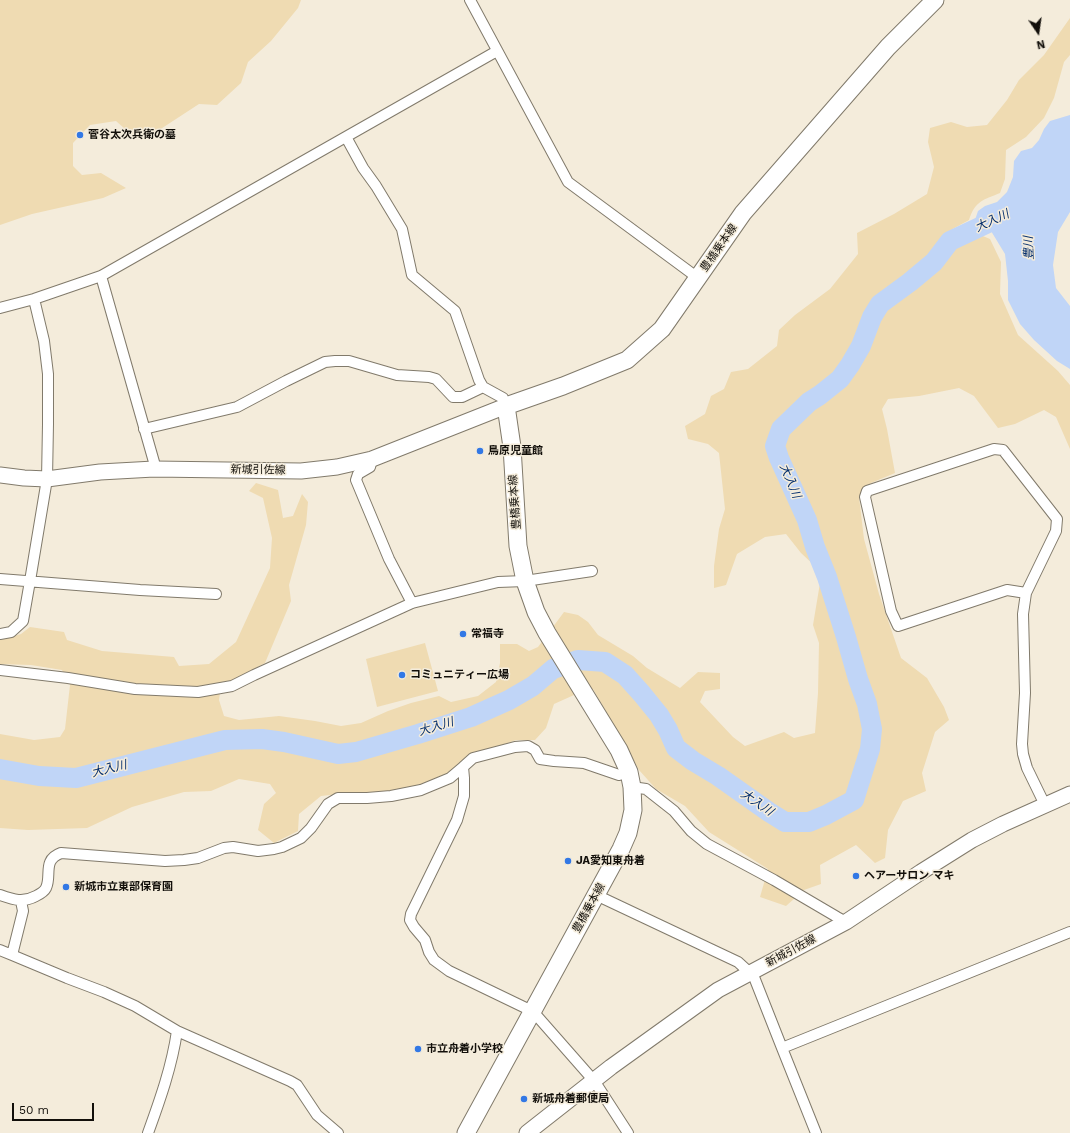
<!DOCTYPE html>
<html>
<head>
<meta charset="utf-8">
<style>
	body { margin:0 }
	#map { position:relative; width:1070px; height:1133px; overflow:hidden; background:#f4ecdb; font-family:"Work Sans",sans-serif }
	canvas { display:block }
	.north { position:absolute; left:1018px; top:12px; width:40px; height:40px; -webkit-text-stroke:3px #f4ecdb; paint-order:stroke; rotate:167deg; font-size:11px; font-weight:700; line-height:16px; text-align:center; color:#120f0a }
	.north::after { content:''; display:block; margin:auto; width:14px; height:18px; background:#120f0a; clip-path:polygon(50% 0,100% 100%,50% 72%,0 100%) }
	.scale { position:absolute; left:12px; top:1103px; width:82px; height:18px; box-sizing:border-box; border:2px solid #120f0a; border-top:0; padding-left:5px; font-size:12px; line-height:14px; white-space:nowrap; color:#120f0a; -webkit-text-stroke:3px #f4ecdb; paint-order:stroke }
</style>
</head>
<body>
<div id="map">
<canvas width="1070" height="1133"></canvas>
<div class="north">N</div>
<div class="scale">50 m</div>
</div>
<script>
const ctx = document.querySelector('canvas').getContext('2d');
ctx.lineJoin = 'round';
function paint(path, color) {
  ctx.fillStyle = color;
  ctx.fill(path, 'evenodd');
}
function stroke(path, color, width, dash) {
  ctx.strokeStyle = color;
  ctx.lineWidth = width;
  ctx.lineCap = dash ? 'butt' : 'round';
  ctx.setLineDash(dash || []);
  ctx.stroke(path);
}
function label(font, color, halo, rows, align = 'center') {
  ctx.font = font + ' "Work Sans","Noto Sans JP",sans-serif';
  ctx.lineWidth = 3;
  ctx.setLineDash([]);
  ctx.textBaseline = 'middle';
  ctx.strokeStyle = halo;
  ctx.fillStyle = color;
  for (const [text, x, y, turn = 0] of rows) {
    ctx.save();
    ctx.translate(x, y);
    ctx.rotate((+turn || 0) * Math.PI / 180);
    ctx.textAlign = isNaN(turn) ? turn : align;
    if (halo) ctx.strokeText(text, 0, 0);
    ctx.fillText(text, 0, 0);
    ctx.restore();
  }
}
paint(new Path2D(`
	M 0,0 L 301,0 L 298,8 L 271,41 L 248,62 L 241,83 L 217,105 L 199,104 L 153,134 L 134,137 L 116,121 L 90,125 L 73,143 L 73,166 L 82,175 L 101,173 L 126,188 L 103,198 L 32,214 L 0,225 Z
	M 1070,18 L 1070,55 L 1064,62 L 1054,98 L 1044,118 L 1026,137 L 1006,150 L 1005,179 L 1000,193 C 983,200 975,201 969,220 L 951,230 L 962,242 L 978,234 L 990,239 L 1001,262 L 1000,294 L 1018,335 L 1058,371 L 1070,385 L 1070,449 L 1056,417 L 1044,410 L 1015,424 L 998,428 L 974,396 L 959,388 L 919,396 L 888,399 L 882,409 L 887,429 L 895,473 L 871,483 L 859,497 L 864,539 L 879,594 L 901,658 L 927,678 L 944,707 L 949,720 L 935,732 L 922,773 L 926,791 L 903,801 L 888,830 L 885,858 L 875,863 L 856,845 L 820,865 L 821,884 L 804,890 L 786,906 L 760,897 L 768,869 L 709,832 L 685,806 L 656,789 L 639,770 L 612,722 L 593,689 L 574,695 L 554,704 L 546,728 L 535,740 L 516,740 L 480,753 L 462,770 L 425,785 L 369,797 L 339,794 L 321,796 L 299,814 L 298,831 L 274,843 L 258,830 L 264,804 L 276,793 L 270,784 L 239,779 L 211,791 L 184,792 L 132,807 L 87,828 L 28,830 L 0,828 L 0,734 L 34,740 L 60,737 L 65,729 L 70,685 L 62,670 L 31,665 L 0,664 L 0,640 L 21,634 L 30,627 L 64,632 L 67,640 L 102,651 L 174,657 L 179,666 L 209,664 L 236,642 L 270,568 L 272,538 L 263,498 L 249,491 L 256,483 L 278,490 L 283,518 L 293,516 L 302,494 L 308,502 L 306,525 L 289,585 L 291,601 L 265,663 L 221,686 L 219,700 L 224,716 L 239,720 L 279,716 L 315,721 L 341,726 L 361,723 L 388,711 L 411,703 L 439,696 L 451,702 L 478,696 L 496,682 L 500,663 L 500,644 L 517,644 L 529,651 L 538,647 L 564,612 L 578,615 L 588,622 L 598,635 L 633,656 L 647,668 L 680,688 L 698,672 L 720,673 L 720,689 L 705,691 L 700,702 L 733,737 L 745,746 L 784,732 L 794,738 L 815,733 L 818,693 L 819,643 L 813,625 L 820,583 L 817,568 L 801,553 L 786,534 L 765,537 L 737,554 L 726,585 L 714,588 L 714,566 L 719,529 L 725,509 L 719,453 L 708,444 L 688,439 L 685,426 L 705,414 L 711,396 L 724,389 L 731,372 L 748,369 L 777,346 L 779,330 L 795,315 L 830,289 L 858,254 L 857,233 L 894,214 L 927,194 L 934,167 L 928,142 L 930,128 L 951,122 L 967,127 L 987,125 L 1007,100 L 1019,80 L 1044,55 Z
	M 425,643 L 438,691 L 377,707 L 366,659 Z`), '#efdbb2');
paint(new Path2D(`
	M 1070,115 L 1070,212 L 1058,232 L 1053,265 L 1056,288 L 1070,306 L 1070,369 L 1057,361 L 1034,340 L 1020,324 L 1008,300 L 1008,281 L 1005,254 L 991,231 L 980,230 L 974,223 L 978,211 L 985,206 L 997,202 L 1007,192 L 1013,177 L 1014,161 L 1021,151 L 1032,148 L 1039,140 L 1044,129 L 1050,121 Z`), '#c0d5f7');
stroke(new Path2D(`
	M 0,769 L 39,776 L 76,778 L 225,740 L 262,739 L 284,742 L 338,754 L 356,752 L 418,734 L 471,717 L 509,700 L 533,686 L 553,669 L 578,660 L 605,662 L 625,675 L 642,694 L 659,715 L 668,730 L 676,748 L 693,761 L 718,776 L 769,812 L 785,822 L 809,822 L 826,815 L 854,800 L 870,749 L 872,729 L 867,704 L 858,679 L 846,637 L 827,577 L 815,547 L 807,520 L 779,458 L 775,446 L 781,429 L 809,402 L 820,395 L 840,379 L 850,365 L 861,346 L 872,317 L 880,304 L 910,282 L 934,262 L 950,241 L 1003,216`), '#c0d5f7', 20);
const minor = new Path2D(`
	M 470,0 L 568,182 L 698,278
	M 346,137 L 363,168 L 376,186 L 402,229 L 412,275 L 455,311 L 479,380 L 483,387 L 503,398 L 506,406
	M 101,276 L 154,462 L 154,469
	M 0,308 L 34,299 L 101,276 L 497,51
	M 144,429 L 237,407 L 286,381 L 325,362 L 335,361 L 349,361 L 397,375 L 429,377 L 436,379 L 453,397 L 462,397 L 483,387
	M 372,459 L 370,467 L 358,474 L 356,480 L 389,559 L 412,603
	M 0,579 L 140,590 L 216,594
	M 1026,593 L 1007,590 L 898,626 L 891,611 L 865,497 L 867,491 L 994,449 L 1003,450 L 1057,519 L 1056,531 L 1026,593 L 1023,614 L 1025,693 L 1022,744 L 1023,754 L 1027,768 L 1045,805
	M 0,634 L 11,632 L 23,621 L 30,581 L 47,479 L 48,424 L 48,374 L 44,341 L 34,299
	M 0,670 L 68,678 L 135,689 L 198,692 L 232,686 L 254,675 L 412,603 L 498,582 L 525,581 L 592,571
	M 632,787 L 646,789 L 674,811 L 691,831 L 707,844 L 774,880 L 837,917 L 846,922
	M 0,895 C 14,900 23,903 36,896 C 40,894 44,892 46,888 C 52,875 42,860 61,853 L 165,861 L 184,860 L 198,858 L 224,848 L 233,847 L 258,851 L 274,849 L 282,847 L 301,838 L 311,828 L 328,804 L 338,798 L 367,798 L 391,796 L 421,790 L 450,778 L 463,767
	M 596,895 L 738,962 L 750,973 L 754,977 L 782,1048 L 1070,932
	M 21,901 L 23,911 L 12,955 L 67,978 L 104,992 L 135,1006 L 177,1031 L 290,1081 L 297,1085 L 317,1115 L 338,1133
	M 0,950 L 12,955
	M 782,1048 L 816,1133
	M 148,1133 C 160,1100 172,1066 177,1031
	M 628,1133 L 595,1082 L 537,1016 L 532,1011 L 449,971 L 434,960 L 429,952 L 425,940 L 414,927 L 410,920 L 411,914 L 457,820 L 464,796 L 464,778 L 463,767 L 473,758 L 515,747 L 528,746 L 535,750 L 540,759 L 554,761 L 584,763 L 619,775 L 629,772`);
const secondary = new Path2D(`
	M 0,475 L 24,478 L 47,479 L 100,472 L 154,469 L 301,471 L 337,467 L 372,459 L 506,406
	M 527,1133 L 611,1067 L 718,990 L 846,922 L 921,872 L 972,840 L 1003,824 L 1070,794`);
const primary = new Path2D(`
	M 466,1133 L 621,849 L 628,833 L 633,810 L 632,787 L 629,772 L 619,750 L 547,633 L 536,612 L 525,581 L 518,546 L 512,447 L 506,406 L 563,386 L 627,360 L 662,329 L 743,213 L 888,47 L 935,0`);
stroke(minor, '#817a6b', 12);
stroke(secondary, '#817a6b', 17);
stroke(primary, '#817a6b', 19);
stroke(minor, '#fff', 10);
stroke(secondary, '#fff', 15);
stroke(primary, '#fff', 17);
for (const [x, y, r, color] of [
	[80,135,4,"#3278e5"],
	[480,451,4,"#3278e5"],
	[463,634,4,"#3278e5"],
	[402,675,4,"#3278e5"],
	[568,861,4,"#3278e5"],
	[856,876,4,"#3278e5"],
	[66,887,4,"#3278e5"],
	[418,1049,4,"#3278e5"],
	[524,1099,4,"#3278e5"]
]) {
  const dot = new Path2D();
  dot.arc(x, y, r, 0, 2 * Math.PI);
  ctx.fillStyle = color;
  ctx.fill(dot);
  stroke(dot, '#f4ecdb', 1.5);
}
label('bold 11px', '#120f0a', '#f4ecdb', [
	["菅谷太次兵衛の墓",88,135],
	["鳥原児童館",488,451],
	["常福寺",471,634],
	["コミュニティー広場",410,675],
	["JA愛知東舟着",576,861],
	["ヘアーサロン マキ",864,876],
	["新城市立東部保育園",74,887],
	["市立舟着小学校",426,1049],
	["新城舟着郵便局",532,1099]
], 'left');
label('11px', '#120f0a', '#f4ecdb', [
	["豊橋乗本線",719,248,-55],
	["新城引佐線",258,470,1],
	["豊橋乗本線",515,502,-94],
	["豊橋乗本線",589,908,-61],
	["新城引佐線",791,951,-28]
]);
label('italic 12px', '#052f6e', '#f4ecdb', [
	["大入川",992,221,-25],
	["豊川",1029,248,-92],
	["大入川",790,481,67],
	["大入川",436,727,-17],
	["大入川",109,769,-14],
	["大入川",757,803,34]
]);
</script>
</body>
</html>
